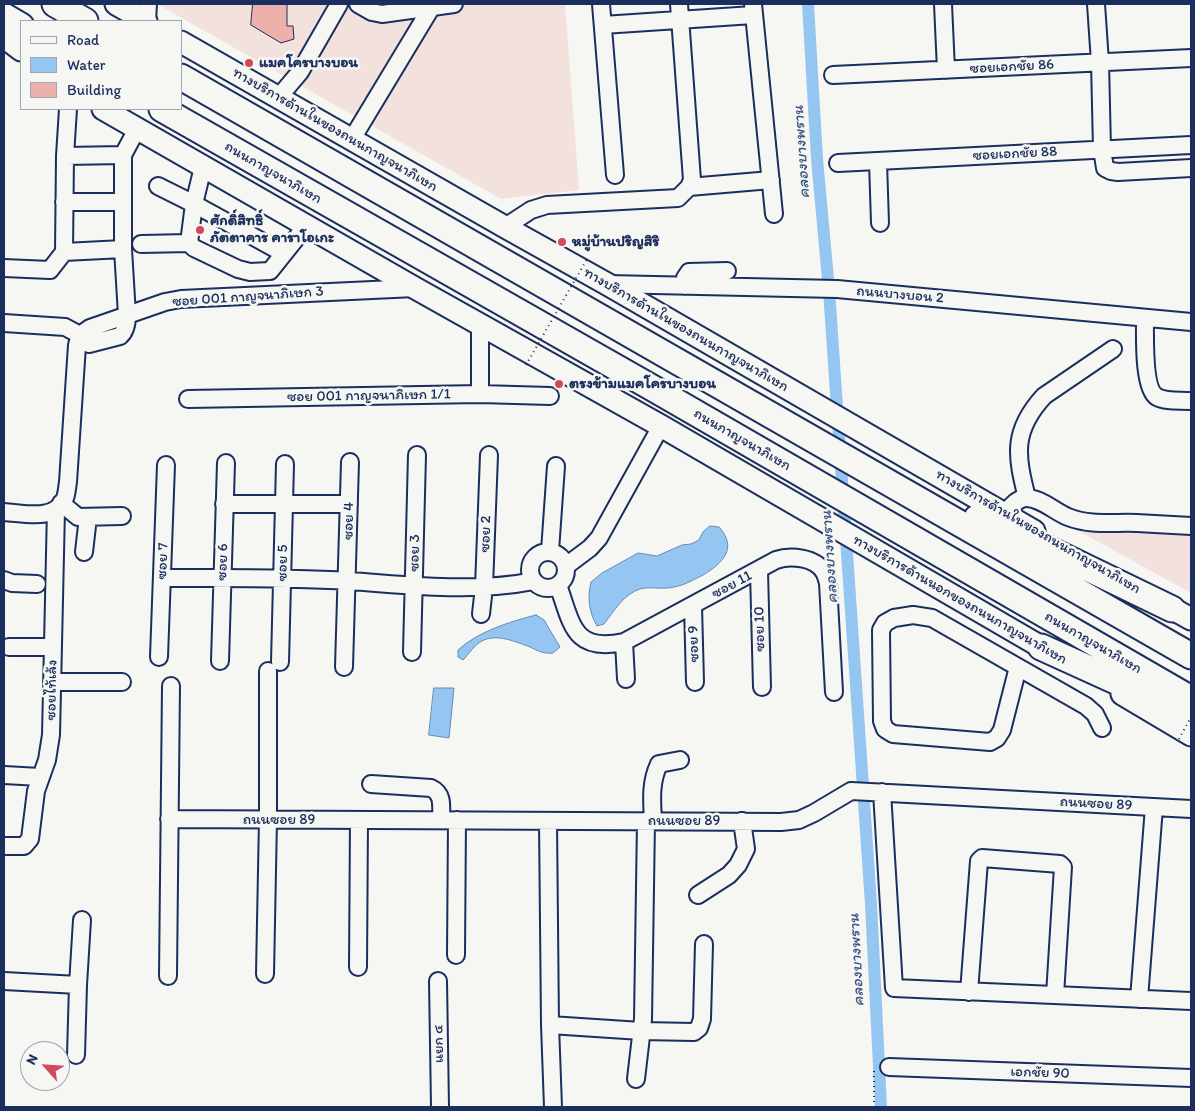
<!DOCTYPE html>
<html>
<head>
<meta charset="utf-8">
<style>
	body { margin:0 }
	#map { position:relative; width:1195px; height:1111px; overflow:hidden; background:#f6f6f2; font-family:Itim,sans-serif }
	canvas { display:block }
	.frame { position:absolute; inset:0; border:5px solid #1b2f5e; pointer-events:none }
	.legend { position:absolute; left:20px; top:20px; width:162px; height:90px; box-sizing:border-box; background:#f6f6f2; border:1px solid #9ea6b7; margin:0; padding:6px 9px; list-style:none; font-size:15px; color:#1b2f5e }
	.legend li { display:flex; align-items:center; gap:10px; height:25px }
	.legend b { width:25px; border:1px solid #9ea6b7 }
	.north { position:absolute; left:20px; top:1041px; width:50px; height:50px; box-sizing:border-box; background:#f6f6f2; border:1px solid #9ea6b7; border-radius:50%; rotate:296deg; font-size:14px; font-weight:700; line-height:20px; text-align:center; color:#1b2f5e }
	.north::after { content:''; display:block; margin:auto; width:18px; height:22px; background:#d1495b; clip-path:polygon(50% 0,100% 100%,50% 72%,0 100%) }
</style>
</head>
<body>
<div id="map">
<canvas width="1195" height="1111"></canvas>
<div class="frame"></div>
<ul class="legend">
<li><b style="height:6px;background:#f6f6f2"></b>Road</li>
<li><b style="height:14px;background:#95c6f1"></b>Water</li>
<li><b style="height:14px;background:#edb1ab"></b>Building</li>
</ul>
<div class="north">N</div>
</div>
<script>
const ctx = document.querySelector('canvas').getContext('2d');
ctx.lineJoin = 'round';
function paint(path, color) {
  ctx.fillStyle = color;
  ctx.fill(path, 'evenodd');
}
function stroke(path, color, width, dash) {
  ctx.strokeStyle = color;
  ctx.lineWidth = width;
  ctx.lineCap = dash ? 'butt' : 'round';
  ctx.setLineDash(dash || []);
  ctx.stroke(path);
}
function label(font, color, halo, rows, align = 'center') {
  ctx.font = font + ' Itim,"Playpen Sans Thai",sans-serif';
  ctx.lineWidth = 5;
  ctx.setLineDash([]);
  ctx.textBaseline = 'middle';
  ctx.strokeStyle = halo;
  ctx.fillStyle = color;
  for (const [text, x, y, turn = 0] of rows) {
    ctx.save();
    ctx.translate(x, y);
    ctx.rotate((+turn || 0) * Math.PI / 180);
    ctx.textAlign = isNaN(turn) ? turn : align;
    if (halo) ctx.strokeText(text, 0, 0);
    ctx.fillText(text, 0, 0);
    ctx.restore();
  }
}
paint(new Path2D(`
	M 157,4 L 565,4 L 579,190 L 501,199 Z
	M 1078,527 L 1191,531 L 1191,593 L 1077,530 Z`), '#f3e1dd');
const water = new Path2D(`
	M 710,526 L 719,527 C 738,548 723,563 703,575 C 693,580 685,585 674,587 C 663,590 651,586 640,589 C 624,594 614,611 604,624 L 597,626 C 589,612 587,598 591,582 L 602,573 L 638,553 L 657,556 L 682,545 L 691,544 L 699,540 L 703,532 Z
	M 536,615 L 544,620 L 560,647 L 553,653 C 544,654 538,651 530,647 C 516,642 497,633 482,641 C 474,645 469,654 463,660 L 458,657 L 458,650 C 479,631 509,622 536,615 Z
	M 434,688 L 454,688 L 449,738 L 429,735 Z`);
paint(water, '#95c6f1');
stroke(water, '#648ab6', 1);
stroke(new Path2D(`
	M 808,4 L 817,159 L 829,290 L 871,904 L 881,1107`), '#95c6f1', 12);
const building = new Path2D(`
	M 253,4 L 287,4 L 287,26 L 293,26 L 294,39 L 281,43 L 251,25 Z`);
paint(building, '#edb1ab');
stroke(building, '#1b2f5e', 1);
const minor = new Path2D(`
	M 358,4 L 372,12 L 382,14 L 454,4
	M 601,4 L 615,175
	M 753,4 L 774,214
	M 943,4 L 946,70
	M 1096,4 L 1100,62 L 1102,149 L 1105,168 L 1111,171 L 1118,172 L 1191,168
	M 147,21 L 148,4
	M 603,25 L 753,15
	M 833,75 L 1191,58
	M 278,98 L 300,72 L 339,4
	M 68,109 L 65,156 L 64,252 L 123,249
	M 352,139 L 431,8
	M 123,155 L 137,129
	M 65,156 L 123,155 L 123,249 L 127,315 C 127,323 126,331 120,336 L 89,344
	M 878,162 L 880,223
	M 838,163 L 1191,145
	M 158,186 L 194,204 L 283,253
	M 689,187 L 771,180
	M 64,202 L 123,202
	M 505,227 L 531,210 L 547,205 L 678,198 L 689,187 L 692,180 L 679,4
	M 189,243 L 194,204 L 203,167
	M 141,244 L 189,243 L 194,248 L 238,269 L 250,272 L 270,271 L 306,226
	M 4,268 L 50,270 L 64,252
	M 608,284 L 837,289 L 1191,322
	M 685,286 L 685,278 L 689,272 L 727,271
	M 1145,318 C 1145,334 1143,389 1157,397 C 1166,402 1181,400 1191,401
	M 4,323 L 65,327 L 80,335
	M 480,394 L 550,396
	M 188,399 L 480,394 L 480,325
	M 1027,498 C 1016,455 1012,431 1044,396 L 1113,349
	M 61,503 L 78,517 L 122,516
	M 224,504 L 349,504
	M 4,512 C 24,513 55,522 65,498 C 67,493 67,487 68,482 L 77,345 L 80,335 L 90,328 L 165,302 L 181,299 L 415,288
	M 1004,514 C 1011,507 1016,499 1025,498 C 1040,497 1055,512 1068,517 C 1091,526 1113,522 1137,523 C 1155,524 1173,525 1191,526
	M 550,551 L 556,466
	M530 570a18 18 0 1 1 36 0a18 18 0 1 1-36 0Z
	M 84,552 L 88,517
	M 566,566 L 590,548 L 599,538 L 661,426
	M 759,571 L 762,687
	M 162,578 C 224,578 287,577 349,581 C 410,585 473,593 534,581
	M 4,580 L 12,583 L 37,584
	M 558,585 C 572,624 573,653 624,642 L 776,560 C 790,555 815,557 824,572 C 826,575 827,580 828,583 L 834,692
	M 693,606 L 695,682
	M 481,614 L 484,587 L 489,455
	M 624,642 L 626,679
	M 9,647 L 53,647
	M 412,652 L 417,455
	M 159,657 L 166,465
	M 220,661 L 226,463
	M 280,662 L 285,464
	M 344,667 L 350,462
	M 1018,667 L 1002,730 L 997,738 L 990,742 L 893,734 L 885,729 L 882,721 L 881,630 L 885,623 L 894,618 L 913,615 L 932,618 L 1086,706 L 1095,714 L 1102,728
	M 52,682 L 122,682
	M 4,775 L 40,777
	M 371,784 L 431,788 C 444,794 441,807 441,820
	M 882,792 L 894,988 L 1191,1001
	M 169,819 L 781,822 L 799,820 L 814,813 L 851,791 L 1191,809
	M 548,821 L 550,1025 L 553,1107
	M 653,821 C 652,801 650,783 659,764 L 680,760
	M 4,846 L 24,846 L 30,839 L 36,791 L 47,760 L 51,735 L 56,509
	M 698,895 L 729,875 L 738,865 L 746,849 L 742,821
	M 456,955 L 457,820
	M 358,967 L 359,820
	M 265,974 L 268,819 L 268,671
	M 168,976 L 171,686
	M 4,981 L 78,985
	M 438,981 L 440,1107
	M 969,992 L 979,861 L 982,858 L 1060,864 L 1063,867 L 1055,995
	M 1139,999 L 1154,807
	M 550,1025 L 641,1031 L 694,1032 L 699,1028 L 702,1019 L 704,944
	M 76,1055 L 78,985 L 82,920
	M 889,1067 L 1191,1078
	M 636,1079 L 643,1019 L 646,821`);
const major = new Path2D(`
	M 116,4 L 146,21
	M 4,37 L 21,50
	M 181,42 L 505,227 L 607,284 L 1034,531
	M 103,109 L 415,288 L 661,426 L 1055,655
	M 1159,601 L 1191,619
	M 1122,694 L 1191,735`);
const highway = new Path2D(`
	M 55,4 L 85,21
	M 4,16 L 21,26
	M 181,77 L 1191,656
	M 162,109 L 656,390 L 1191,699
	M 977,518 L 1011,531 L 1172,609
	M 1041,647 L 1184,712`);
stroke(minor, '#1b2f5e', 20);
stroke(major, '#1b2f5e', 25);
stroke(highway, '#1b2f5e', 29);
stroke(new Path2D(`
	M 874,1107 L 874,1069 L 876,1069`), '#1b2f5e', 2, [1, 4]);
stroke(minor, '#f6f6f2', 16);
stroke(major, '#f6f6f2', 21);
stroke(highway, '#f6f6f2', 25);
stroke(new Path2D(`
	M 526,365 L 587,259
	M 1179,739 L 1191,717`), '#1b2f5e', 2, [1, 4]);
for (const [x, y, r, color] of [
	[249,63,5,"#d1495b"],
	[200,230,5,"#d1495b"],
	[562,242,5,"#d1495b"],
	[559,384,5,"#d1495b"]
]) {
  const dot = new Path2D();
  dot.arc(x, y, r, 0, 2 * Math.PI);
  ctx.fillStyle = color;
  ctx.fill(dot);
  stroke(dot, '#f6f6f2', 2);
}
label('bold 15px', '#1b2f5e', '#f6f6f2', [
	["แมคโครบางบอน",259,63],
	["ศักดิ์สิทธิ์",210,221],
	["ภัตตาคาร คาราโอเกะ",210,238],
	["หมู่บ้านปริญสิริ",572,242],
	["ตรงข้ามแมคโครบางบอน",569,384]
], 'left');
label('15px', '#1b2f5e', '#f6f6f2', [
	["ซอยเอกชัย 86",1012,67,-3],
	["ทางบริการด้านในของถนนกาญจนาภิเษก",335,130,30],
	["ซอยเอกชัย 88",1015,154,-3],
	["ถนนกาญจนาภิเษก",273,173,30],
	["ถนนบางบอน 2",900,295,5],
	["ซอย 001 กาญจนาภิเษก 3",248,297,-4],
	["ทางบริการด้านในของถนนกาญจนาภิเษก",686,330,30],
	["ซอย 001 กาญจนาภิเษก 1/1",369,396,-1],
	["ถนนกาญจนาภิเษก",742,440,30],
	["ซอย 4",349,521,-89],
	["ทางบริการด้านในของถนนกาญจนาภิเษก",1038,532,30],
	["ซอย 2",486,534,-88],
	["ซอย 3",415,553,-89],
	["ซอย 7",163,561,-88],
	["ซอย 6",223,562,-88],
	["ซอย 5",283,563,-89],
	["ซอย 11",732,585,-28],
	["ทางบริการด้านนอกของถนนกาญจนาภิเษก",960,600,30],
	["ซอย 10",760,629,-91],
	["ถนนกาญจนาภิเษก",1093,643,30],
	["ซอย 9",694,644,-92],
	["ซอยไท้เล้ง",52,690,-89],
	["ถนนซอย 89",1096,804,3],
	["ถนนซอย 89",279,820],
	["ถนนซอย 89",684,821],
	["แยก ๔",439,1044,-91],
	["เอกชัย 90",1040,1073,2]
]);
label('italic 16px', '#3a5583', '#f6f6f2', [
	["คลองบางพราน",802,152,-94],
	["คลองบางพราน",830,557,-94],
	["คลองบางพราน",857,960,-93]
]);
</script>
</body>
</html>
